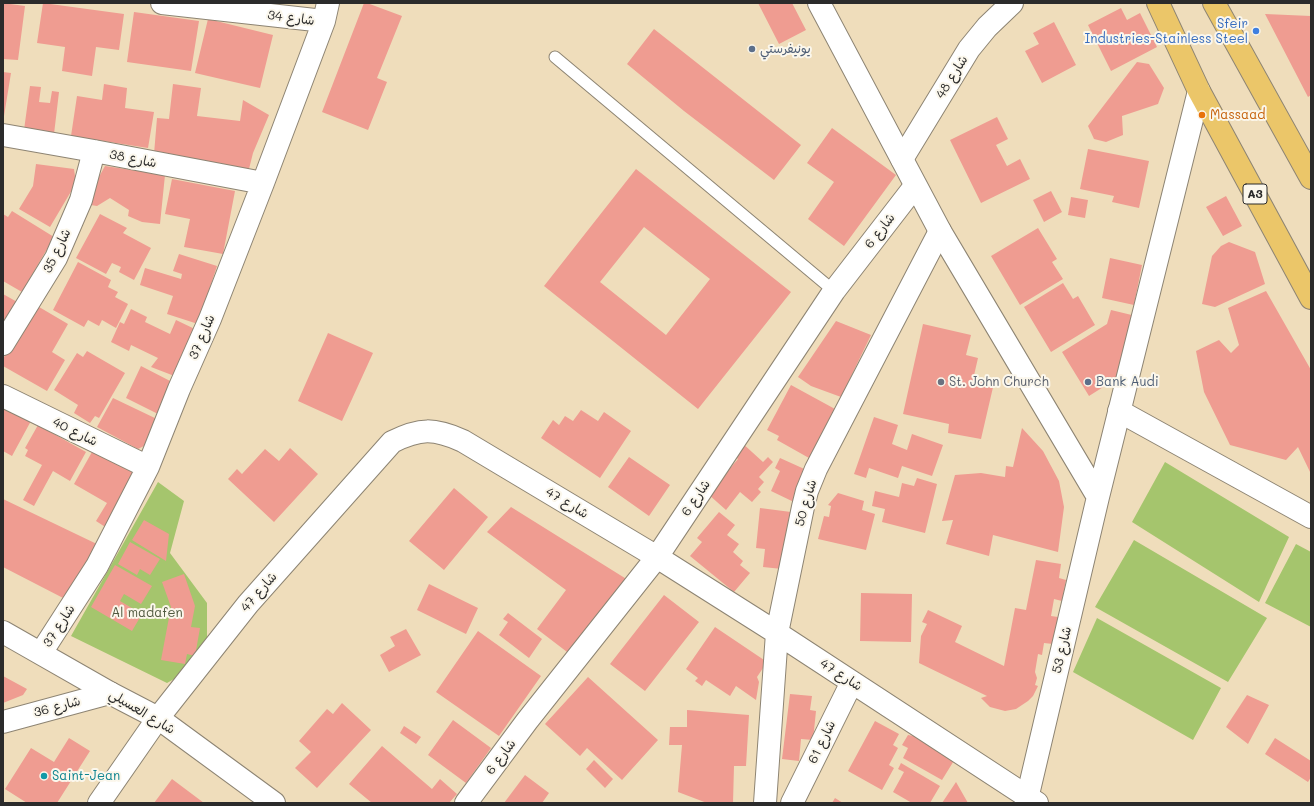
<!DOCTYPE html>
<html>
<head>
<meta charset="utf-8">
<style>
	body { margin:0 }
	#map { position:relative; width:1314px; height:806px; overflow:hidden; background:#efddbb; font-family:Mali,sans-serif }
	canvas { display:block }
	.frame { position:absolute; inset:0; border:4px solid #2b2b2b; pointer-events:none }
</style>
</head>
<body>
<div id="map">
<canvas width="1314" height="806"></canvas>
<div class="frame"></div>
</div>
<script>
const ctx = document.querySelector('canvas').getContext('2d');
ctx.lineJoin = 'round';
function paint(path, color) {
  ctx.fillStyle = color;
  ctx.fill(path, 'evenodd');
}
function stroke(path, color, width, dash) {
  ctx.strokeStyle = color;
  ctx.lineWidth = width;
  ctx.lineCap = dash ? 'butt' : 'round';
  ctx.setLineDash(dash || []);
  ctx.stroke(path);
}
function label(font, color, halo, rows, align = 'center') {
  ctx.font = font + ' Mali,"Playpen Sans Arabic",sans-serif';
  ctx.lineWidth = 4;
  ctx.setLineDash([]);
  ctx.textBaseline = 'middle';
  ctx.strokeStyle = halo;
  ctx.fillStyle = color;
  for (const [text, x, y, turn = 0] of rows) {
    ctx.save();
    ctx.translate(x, y);
    ctx.rotate((+turn || 0) * Math.PI / 180);
    ctx.textAlign = isNaN(turn) ? turn : align;
    if (halo) ctx.strokeText(text, 0, 0);
    ctx.fillText(text, 0, 0);
    ctx.restore();
  }
}
paint(new Path2D(`
	M 1165,462 L 1289,537 L 1259,602 L 1132,522 Z
	M 158,482 L 184,501 L 170,553 L 207,603 L 207,638 L 190,670 L 167,683 L 71,636 Z
	M 1134,540 L 1267,618 L 1228,682 L 1095,607 Z
	M 1296,544 L 1311,552 L 1311,627 L 1265,603 Z
	M 1097,618 L 1221,688 L 1193,740 L 1073,672 Z`), '#a5c56d');
paint(new Path2D(`
	M 3,3 L 25,6 L 18,60 L 3,59 Z
	M 43,3 L 124,14 L 119,50 L 96,47 L 92,76 L 62,71 L 65,47 L 37,43 Z
	M 364,3 L 367,3 L 402,16 L 377,78 L 387,82 L 368,130 L 322,112 Z
	M 758,3 L 792,3 L 806,30 L 779,44 Z
	M 1121,8 L 1127,20 L 1140,13 L 1157,47 L 1111,71 L 1088,25 Z
	M 134,12 L 199,21 L 191,71 L 127,62 Z
	M 1265,14 L 1311,16 L 1311,95 L 1308,97 Z
	M 208,19 L 273,35 L 260,88 L 195,73 Z
	M 1054,22 L 1076,65 L 1042,83 L 1025,51 L 1039,44 L 1033,33 Z
	M 654,29 L 801,145 L 774,180 L 684,111 L 627,64 Z
	M 1137,62 L 1149,64 L 1164,88 L 1158,104 L 1122,116 L 1123,135 L 1106,142 L 1094,139 L 1088,126 Z
	M 3,72 L 11,73 L 4,116 L 3,116 Z
	M 104,84 L 127,88 L 125,108 L 154,112 L 148,148 L 71,136 L 77,96 L 102,100 Z
	M 173,84 L 201,88 L 197,116 L 240,121 L 243,100 L 269,115 L 253,153 L 249,169 L 154,154 L 157,118 L 169,119 Z
	M 30,86 L 41,87 L 39,102 L 50,103 L 52,91 L 59,92 L 54,134 L 24,130 Z
	M 997,117 L 1008,139 L 996,145 L 1007,166 L 1020,159 L 1030,179 L 981,203 L 950,140 Z
	M 832,128 L 896,175 L 844,246 L 808,219 L 834,182 L 807,163 Z
	M 1088,149 L 1149,161 L 1139,208 L 1112,202 L 1114,196 L 1080,189 Z
	M 36,164 L 74,169 L 76,183 L 50,227 L 19,209 L 33,186 Z
	M 105,166 L 165,175 L 160,224 L 142,222 L 128,216 L 129,210 L 110,198 L 97,206 L 84,204 Z
	M 636,169 L 791,292 L 698,409 L 544,286 ZM 644,227 L 710,279 L 666,335 L 600,282 Z
	M 172,179 L 235,191 L 223,254 L 184,247 L 190,219 L 165,214 Z
	M 1051,191 L 1062,212 L 1044,222 L 1033,200 Z
	M 1226,196 L 1242,226 L 1223,236 L 1206,207 Z
	M 1071,197 L 1088,200 L 1085,218 L 1068,215 Z
	M 12,211 L 54,237 L 22,292 L 3,281 L 3,214 L 8,217 Z
	M 100,214 L 127,228 L 123,233 L 151,248 L 134,280 L 119,272 L 121,267 L 112,263 L 106,274 L 76,258 Z
	M 1038,228 L 1057,259 L 1052,262 L 1063,279 L 1020,305 L 991,256 Z
	M 1229,242 L 1255,252 L 1265,284 L 1215,307 L 1202,304 L 1212,256 L 1221,246 Z
	M 179,254 L 217,266 L 198,324 L 167,314 L 173,296 L 140,285 L 145,268 L 181,279 L 182,274 L 173,271 Z
	M 1110,258 L 1142,265 L 1134,305 L 1102,298 Z
	M 78,262 L 111,280 L 108,287 L 118,292 L 115,297 L 128,304 L 116,328 L 102,320 L 99,326 L 88,320 L 84,327 L 53,310 Z
	M 1063,283 L 1073,299 L 1078,296 L 1095,325 L 1051,352 L 1024,307 Z
	M 1266,291 L 1311,370 L 1311,474 L 1298,447 L 1286,460 L 1230,445 L 1204,392 L 1196,351 L 1219,340 L 1231,353 L 1239,345 L 1228,308 Z
	M 3,294 L 19,303 L 3,333 Z
	M 34,304 L 68,324 L 52,352 L 65,360 L 47,391 L 3,366 L 3,359 Z
	M 131,309 L 147,317 L 145,322 L 170,334 L 176,320 L 201,332 L 177,377 L 151,367 L 158,358 L 131,345 L 129,351 L 111,342 L 120,322 L 124,324 Z
	M 1111,310 L 1140,317 L 1127,372 L 1089,396 L 1062,352 L 1107,324 Z
	M 836,321 L 871,335 L 841,397 L 811,386 L 798,377 Z
	M 923,324 L 971,335 L 966,355 L 978,358 L 972,384 L 979,386 L 980,380 L 994,383 L 981,439 L 948,433 L 949,424 L 903,414 Z
	M 328,333 L 373,353 L 342,421 L 298,401 Z
	M 87,351 L 125,373 L 99,418 L 95,416 L 90,423 L 74,413 L 78,405 L 54,390 L 77,353 L 83,357 Z
	M 141,366 L 174,383 L 158,414 L 126,398 Z
	M 791,385 L 835,409 L 809,458 L 777,440 L 779,436 L 767,430 Z
	M 113,398 L 159,420 L 146,445 L 138,449 L 97,427 Z
	M 3,403 L 32,419 L 12,456 L 3,451 Z
	M 581,410 L 598,421 L 604,412 L 631,431 L 600,478 L 541,438 L 553,420 L 559,425 L 565,416 L 573,421 Z
	M 874,417 L 898,425 L 892,444 L 907,450 L 912,434 L 943,445 L 932,476 L 902,466 L 898,478 L 869,468 L 866,478 L 854,474 Z
	M 38,425 L 86,452 L 70,481 L 53,471 L 34,506 L 23,500 L 42,465 L 25,456 L 28,450 L 25,448 Z
	M 1022,428 L 1043,451 L 1059,481 L 1064,507 L 1058,552 L 993,535 L 989,556 L 946,544 L 953,520 L 942,521 L 955,475 L 981,473 L 1005,477 L 1006,466 L 1013,467 Z
	M 741,442 L 763,462 L 768,457 L 773,462 L 759,477 L 764,482 L 758,489 L 761,492 L 752,502 L 740,492 L 726,510 L 708,494 L 738,459 L 731,453 Z
	M 290,448 L 318,474 L 274,522 L 228,479 L 237,469 L 242,474 L 265,449 L 279,461 Z
	M 92,452 L 132,472 L 138,479 L 113,532 L 96,521 L 107,503 L 74,484 Z
	M 629,457 L 670,485 L 649,516 L 608,487 Z
	M 780,458 L 811,472 L 796,503 L 771,491 L 780,471 L 775,468 Z
	M 917,478 L 937,484 L 925,533 L 882,522 L 885,509 L 872,506 L 875,491 L 899,497 L 902,483 L 914,486 Z
	M 454,488 L 488,517 L 444,570 L 409,541 Z
	M 838,493 L 864,501 L 862,510 L 875,514 L 866,550 L 818,539 L 824,516 L 829,517 L 831,506 L 828,505 Z
	M 3,499 L 101,546 L 67,600 L 3,567 Z
	M 511,507 L 628,580 L 571,655 L 537,629 L 566,590 L 487,532 Z
	M 760,508 L 791,512 L 782,569 L 763,567 L 765,549 L 756,548 Z
	M 719,512 L 735,525 L 727,535 L 739,544 L 733,552 L 743,561 L 740,565 L 750,573 L 734,592 L 690,556 L 702,542 L 697,538 Z
	M 144,520 L 169,534 L 166,561 L 132,540 Z
	M 130,542 L 160,559 L 150,575 L 140,569 L 137,575 L 118,564 Z
	M 1036,560 L 1061,564 L 1059,578 L 1066,580 L 1062,601 L 1054,599 L 1051,616 L 1058,617 L 1053,644 L 1044,643 L 1042,655 L 1038,654 L 1035,672 L 1037,678 L 1035,685 L 1038,686 L 1033,696 L 1028,701 L 1016,709 L 1005,711 L 990,707 L 981,698 L 987,696 L 919,663 L 921,636 L 927,624 L 922,622 L 928,610 L 962,626 L 955,642 L 1004,666 L 1015,608 L 1026,610 Z
	M 115,565 L 152,586 L 141,604 L 124,594 L 120,601 L 142,614 L 132,631 L 91,607 Z
	M 184,574 L 195,606 L 191,627 L 200,628 L 195,656 L 187,654 L 185,664 L 161,660 L 171,607 L 162,582 Z
	M 429,584 L 478,608 L 466,634 L 417,610 Z
	M 861,593 L 912,594 L 911,642 L 860,641 Z
	M 664,595 L 699,622 L 645,691 L 610,664 Z
	M 508,613 L 542,639 L 529,658 L 499,635 L 508,622 L 503,619 Z
	M 715,627 L 767,662 L 757,677 L 759,682 L 756,700 L 736,686 L 730,696 L 706,680 L 702,686 L 695,681 L 698,678 L 686,669 Z
	M 406,629 L 421,655 L 389,672 L 380,655 L 395,646 L 390,637 Z
	M 478,631 L 541,676 L 499,736 L 436,692 Z
	M 3,676 L 27,689 L 23,695 L 3,703 Z
	M 588,677 L 658,740 L 622,780 L 587,748 L 580,756 L 545,724 Z
	M 790,694 L 812,696 L 810,710 L 816,711 L 813,740 L 801,739 L 799,761 L 782,759 Z
	M 1247,695 L 1269,705 L 1248,744 L 1226,727 Z
	M 342,703 L 371,730 L 317,788 L 295,768 L 311,752 L 299,741 L 327,709 L 333,714 Z
	M 687,710 L 749,715 L 746,766 L 734,766 L 733,803 L 707,803 L 678,792 L 682,745 L 669,745 L 670,727 L 687,727 Z
	M 453,720 L 491,748 L 466,783 L 428,755 Z
	M 875,721 L 899,734 L 893,745 L 898,748 L 889,765 L 894,768 L 882,790 L 848,771 Z
	M 404,726 L 421,737 L 416,744 L 400,733 Z
	M 917,731 L 955,759 L 942,780 L 903,758 L 908,748 L 902,745 L 908,735 L 914,736 Z
	M 69,738 L 90,751 L 57,803 L 27,803 L 5,789 L 31,748 L 54,762 Z
	M 1275,738 L 1311,761 L 1311,777 L 1308,782 L 1265,754 Z
	M 382,746 L 432,789 L 440,779 L 457,794 L 449,803 L 372,803 L 349,784 Z
	M 594,760 L 613,779 L 605,788 L 586,769 Z
	M 901,763 L 940,786 L 930,803 L 912,803 L 893,792 L 904,772 L 898,769 Z
	M 525,775 L 549,793 L 542,803 L 504,803 Z
	M 172,779 L 204,803 L 154,803 Z
	M 956,782 L 968,803 L 942,803 Z
	M 835,798 L 843,803 L 832,803 Z`), '#ef9c91');
const service = new Path2D(`
	M 555,57 L 834,291`);
const minor = new Path2D(`
	M 162,3 L 324,21
	M 3,135 L 94,151 L 263,183
	M 902,159 L 969,49 L 987,27 L 1012,3
	M 3,344 L 56,258 L 81,200 L 94,151
	M 3,396 L 148,467
	M 1119,411 L 1311,517
	M 41,653 L 97,566 L 148,467 L 179,389 L 210,319 L 263,183 L 324,21 L 328,3
	M 3,722 L 110,693
	M 99,803 L 158,718 L 248,604 L 392,442 C 420,428 434,428 463,441 L 657,557 L 777,633 L 1037,803
	M 466,803 L 527,721 L 657,557 L 834,291 L 915,186
	M 765,803 L 777,633 L 803,507 L 807,491 L 816,469 L 940,231
	M 792,803 L 852,682`);
const tertiary = new Path2D(`
	M 819,3 L 940,231 L 1098,497
	M 3,632 L 110,693 L 158,718 L 274,803
	M 1026,803 L 1098,497 L 1199,91`);
const trunk = new Path2D(`
	M 1158,3 L 1199,91 L 1311,298
	M 1214,3 L 1311,178`);
stroke(service, '#8d8473', 13);
stroke(minor, '#8d8473', 24);
stroke(tertiary, '#8d8473', 24);
stroke(trunk, '#8d8473', 24);
stroke(service, '#fff', 11);
stroke(minor, '#fff', 22);
stroke(tertiary, '#fff', 22);
stroke(trunk, '#ebc669', 22);
for (const [x, y, r, color] of [
	[1256,31,4,"#3f7fe0"],
	[752,49,4,"#5c6f8a"],
	[1202,115,4,"#e8710a"],
	[941,382,4,"#6b7280"],
	[1088,382,4,"#5c6f8a"],
	[44,776,4,"#0f9aa8"]
]) {
  const dot = new Path2D();
  dot.arc(x, y, r, 0, 2 * Math.PI);
  ctx.fillStyle = color;
  ctx.fill(dot);
  stroke(dot, '#fbf7ec', 1.5);
}
for (const [x, y, w] of [
	[1255,194,24]
]) {
  const box = new Path2D();
  box.roundRect(x - w / 2, y - 10, w, 20, 3);
  ctx.fillStyle = '#fbf7ec';
  ctx.fill(box);
  stroke(box, '#2b2b2b', 1);
}
label('bold 12px', '#2b2b2b', null, [
	["A3",1255,194]
]);
label('13px', '#2b2b2b', '#fbf7ec', [
	["شارع 34",291,18,7],
	["شارع 48",952,77,-58],
	["شارع 38",133,159,11],
	["شارع 6",880,231,-52],
	["شارع 35",57,251,-64],
	["شارع 37",202,337,-67],
	["شارع 40",75,432,26],
	["شارع 6",696,498,-56],
	["شارع 47",567,503,31],
	["شارع 50",806,503,-74],
	["شارع 47",259,592,-49],
	["شارع 37",59,626,-57],
	["شارع 53",1062,650,-77],
	["شارع 47",841,675,33],
	["شارع 36",57,707,-15],
	["شارع العسيلي",142,712,31],
	["شارع 61",822,742,-64],
	["شارع 6",501,757,-53]
]);
label('13px', '#366cbe', '#fbf7ec', [
	["Sfeir",1248,24],
	["Industries-Stainless Steel",1248,39]
], 'right');
label('13px', '#4e5e75', '#fbf7ec', [
	["يونيفرستي",760,49],
	["Bank Audi",1096,382]
], 'left');
label('13px', '#c56008', '#fbf7ec', [
	["Massaad",1210,115]
], 'left');
label('13px', '#5b616d', '#fbf7ec', [
	["St. John Church",949,382]
], 'left');
label('13px', '#50593f', '#fbf7ec', [
	["Al madafen",147,613]
]);
label('13px', '#0d838f', '#fbf7ec', [
	["Saint-Jean",52,776]
], 'left');
</script>
</body>
</html>
